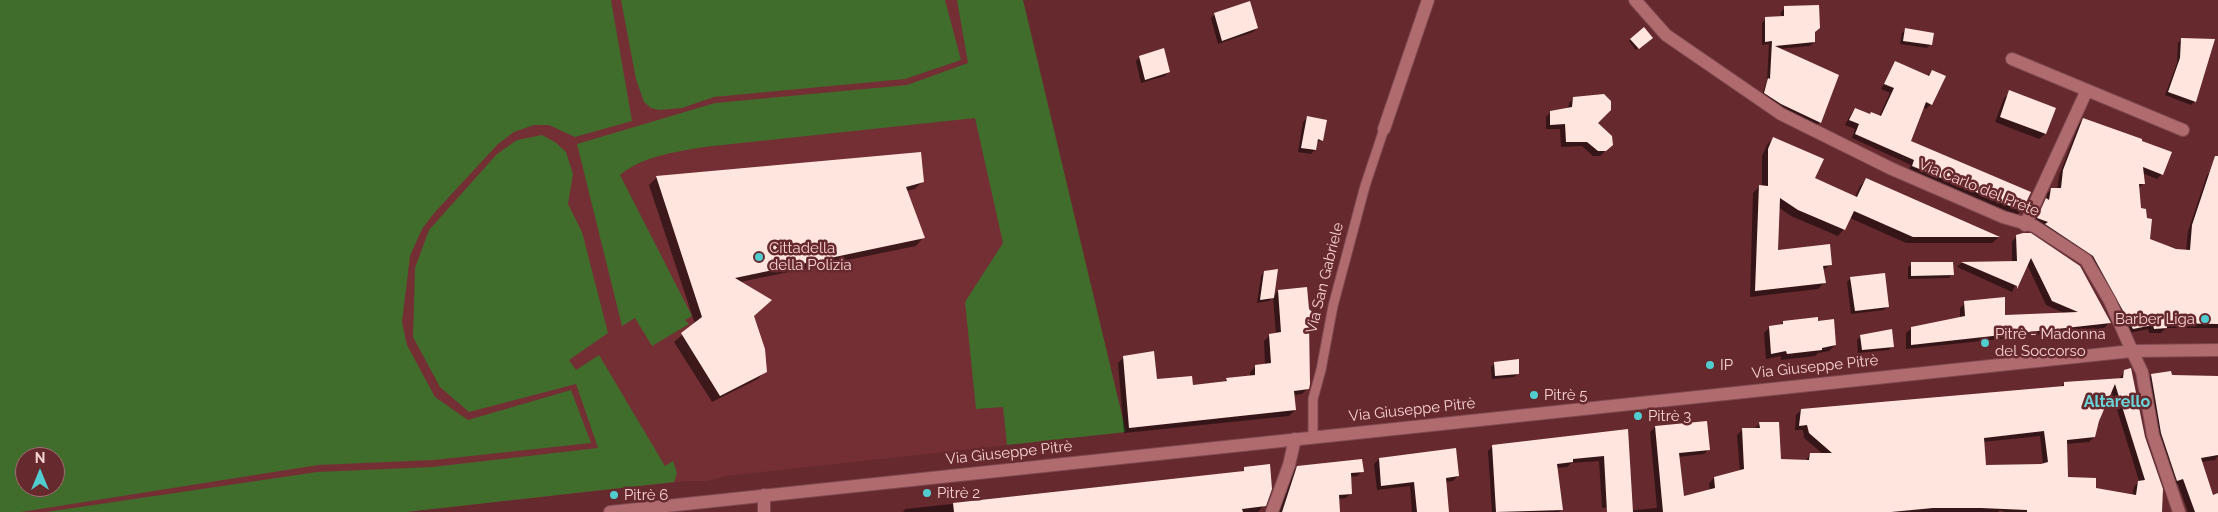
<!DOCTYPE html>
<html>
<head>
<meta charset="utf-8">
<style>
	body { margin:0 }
	#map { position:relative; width:2218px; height:512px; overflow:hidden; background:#65292e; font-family:Raleway,sans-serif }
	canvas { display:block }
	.north { position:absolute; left:15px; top:447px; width:50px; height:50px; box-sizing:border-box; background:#65292e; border:1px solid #a06d70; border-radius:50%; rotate:0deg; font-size:14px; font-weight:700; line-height:20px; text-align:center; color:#f9d2d3 }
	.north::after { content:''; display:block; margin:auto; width:18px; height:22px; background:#52cdcf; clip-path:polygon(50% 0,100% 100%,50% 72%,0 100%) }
</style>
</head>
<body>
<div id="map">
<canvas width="2218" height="512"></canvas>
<div class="north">N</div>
</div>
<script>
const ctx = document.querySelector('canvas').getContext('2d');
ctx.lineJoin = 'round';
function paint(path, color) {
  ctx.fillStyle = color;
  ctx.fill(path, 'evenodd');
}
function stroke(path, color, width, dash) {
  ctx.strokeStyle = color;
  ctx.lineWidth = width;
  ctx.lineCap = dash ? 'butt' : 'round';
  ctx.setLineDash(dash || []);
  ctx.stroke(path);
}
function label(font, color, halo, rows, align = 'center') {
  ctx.font = font + ' Raleway,sans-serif';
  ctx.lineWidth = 5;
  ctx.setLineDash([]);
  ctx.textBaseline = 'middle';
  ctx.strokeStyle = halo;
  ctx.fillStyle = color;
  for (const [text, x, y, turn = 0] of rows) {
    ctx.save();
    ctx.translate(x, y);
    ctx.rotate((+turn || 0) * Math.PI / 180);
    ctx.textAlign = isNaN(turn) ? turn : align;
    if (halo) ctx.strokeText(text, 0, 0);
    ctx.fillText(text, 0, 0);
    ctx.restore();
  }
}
paint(new Path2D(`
	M 0,0 L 1023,0 L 1126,432 L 726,476 L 708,481 L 688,481 L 406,512 L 0,512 ZM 25,457 L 55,457 L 55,487 L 25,487 Z`), '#742f35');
paint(new Path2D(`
	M 0,0 L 611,0 L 632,121 L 575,137 L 549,125 L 534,125 L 514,132 L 498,144 L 435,212 L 422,229 L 410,256 L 402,322 L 407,345 L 435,397 L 468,420 L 571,390 L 591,443 L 434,460 L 318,465 L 21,512 L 0,512 ZM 25,457 L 55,457 L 55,487 L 25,487 Z
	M 621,0 L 945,0 L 961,60 L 905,79 L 714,97 L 682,108 L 659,110 L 651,108 L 644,102 L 636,79 Z
	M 957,0 L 1023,0 L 1126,432 L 1007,445 L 1003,407 L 976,409 L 965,302 L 1003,243 L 975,118 L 704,147 C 676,152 643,156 620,175 L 692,316 L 685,320 L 689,324 L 652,346 L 635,318 L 622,326 L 577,144 L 715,103 L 907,85 L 968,63 Z
	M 542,135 L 555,142 L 566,152 L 573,174 L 568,204 L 582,232 L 608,333 L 569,360 L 576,370 L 599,355 L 665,466 L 673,461 L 677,473 L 674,482 L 406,512 L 46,512 L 317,472 L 432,467 L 598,448 L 576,384 L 469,412 L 440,387 L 413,337 L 415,268 L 429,230 L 497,154 L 517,140 Z`), '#406c2c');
paint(new Path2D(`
	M 1785,8 L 1814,32 L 1814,42 L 1810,46 L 1778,49 L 1838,76 L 1820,122 L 1816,126 L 1761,97 L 1767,81 L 1769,44 L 1762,45 L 1762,23 L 1766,19 L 1781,17 L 1781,12 Z
	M 1215,14 L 1257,28 L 1253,32 L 1218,44 L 1211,18 Z
	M 1644,29 L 1651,38 L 1636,50 L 1629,41 Z
	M 1906,29 L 1930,45 L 1927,48 L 1900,44 L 1902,33 Z
	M 2182,39 L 2195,101 L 2191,105 L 2165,95 L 2177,63 L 2178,43 Z
	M 1140,57 L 1168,72 L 1165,76 L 1141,83 L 1136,61 Z
	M 1896,63 L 1927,76 L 1932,71 L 1931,104 L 1926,109 L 1923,107 L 1909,141 L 2021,211 L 2017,215 L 1908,171 L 1911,165 L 1852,138 L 1855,129 L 1845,125 L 1851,114 L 1855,109 L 1869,116 L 1879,117 L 1890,93 L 1881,89 Z
	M 2010,92 L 2045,134 L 2039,139 L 1995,122 L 2004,98 Z
	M 1574,98 L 1596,123 L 1611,145 L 1600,156 L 1593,156 L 1582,146 L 1561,147 L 1560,129 L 1546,129 L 1546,117 L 1551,112 L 1568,109 L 1569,103 Z
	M 1307,118 L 1321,140 L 1316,143 L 1315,150 L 1311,154 L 1298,152 L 1303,122 Z
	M 2083,119 L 2162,174 L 2157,179 L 2142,173 L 2143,184 L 2138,189 L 2140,210 L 2148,239 L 2176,250 L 2186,251 L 2188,231 L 2207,175 L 2211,171 L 2218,173 L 2218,328 L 2166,328 L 2161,333 L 2149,333 L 2148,329 L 2129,333 L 2088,260 L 2033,223 L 2046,201 L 2047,194 L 2052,189 L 2057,190 L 2059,176 L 2079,124 Z
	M 1773,138 L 1813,179 L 1855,197 L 1860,186 L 1866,180 L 1998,238 L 1992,243 L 1906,243 L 1850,218 L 1844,229 L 1838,236 L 1791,216 L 1778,207 L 1776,251 L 1831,264 L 1822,271 L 1825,282 L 1818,289 L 1750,297 L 1753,193 L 1759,187 L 1762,187 L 1762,156 L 1767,145 Z
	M 657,177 L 922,182 L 915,189 L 906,191 L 923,238 L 916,246 L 740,282 L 752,317 L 765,371 L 758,379 L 712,402 L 674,342 L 695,324 L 649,185 Z
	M 2017,236 L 2109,323 L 2104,328 L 1906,349 L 1906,333 L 1912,328 L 1960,319 L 1960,308 L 1965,303 L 2003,316 L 2066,314 L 2046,305 L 2027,264 L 2012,292 L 1957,267 L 1961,263 L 2012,262 L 2012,242 Z
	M 1912,264 L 1952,274 L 1949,278 L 1908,279 L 1908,267 Z
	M 1264,272 L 1273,297 L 1278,291 L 1308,323 L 1308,388 L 1302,394 L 1293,395 L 1295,410 L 1289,416 L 1124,433 L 1118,363 L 1124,357 L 1156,381 L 1192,386 L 1250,377 L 1250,372 L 1256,366 L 1265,365 L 1264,341 L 1270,335 L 1276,334 L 1273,297 L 1269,301 L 1257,303 L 1261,276 Z
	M 1851,278 L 1888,306 L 1884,310 L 1851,314 L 1847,282 Z
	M 1783,322 L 1817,322 L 1835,345 L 1829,351 L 1818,353 L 1815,356 L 1781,360 L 1781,356 L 1766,359 L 1764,333 L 1770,327 L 1779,326 Z
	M 1861,336 L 1893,346 L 1889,350 L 1858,353 L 1857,340 Z
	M 1495,363 L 1518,373 L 1514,377 L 1492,379 L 1491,367 Z
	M 2125,371 L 2159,512 L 2005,512 L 2000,510 L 1998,512 L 1614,512 L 1657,508 L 1650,432 L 1655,427 L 1709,449 L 1704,454 L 1678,457 L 1683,498 L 1710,491 L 1709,483 L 1714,478 L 1740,472 L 1737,435 L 1742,430 L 1754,429 L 1760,423 L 1780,460 L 1805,461 L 1810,455 L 1823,454 L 1804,438 L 1803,430 L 1795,430 L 1796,415 L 1801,410 L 2060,387 L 2064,384 L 2119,379 ZM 2111,390 L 2139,481 L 2134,487 L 2132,496 L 2095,489 L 2066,478 L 2066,444 L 2089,442 L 2094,437 L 2098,421 ZM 2040,436 L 2043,464 L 1985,466 L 1983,442 Z
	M 2151,376 L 2218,376 L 2218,456 L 2215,460 L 2201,462 L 2212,496 L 2218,495 L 2218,512 L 2188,512 L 2178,484 L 2171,486 L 2146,381 Z
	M 1627,430 L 1626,505 L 1602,508 L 1599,461 L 1571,463 L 1567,467 L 1556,468 L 1561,509 L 1559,512 L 1492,512 L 1488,451 L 1493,446 Z
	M 1379,459 L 1458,476 L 1453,481 L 1445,482 L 1447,512 L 1412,512 L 1410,486 L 1377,490 L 1374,464 Z
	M 1298,467 L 1362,471 L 1357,476 L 1350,477 L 1351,493 L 1346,498 L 1338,499 L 1339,512 L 1278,512 L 1292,472 Z
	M 1245,469 L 1264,505 L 1258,512 L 903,512 L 905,509 L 1240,473 Z`), '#0007');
paint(new Path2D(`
	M 1250,1 L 1258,28 L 1222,41 L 1214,13 Z
	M 1819,5 L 1820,28 L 1815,32 L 1815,42 L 1775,46 L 1839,75 L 1821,123 L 1781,104 L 1764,93 L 1768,78 L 1770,79 L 1772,41 L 1765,42 L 1765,17 L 1784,16 L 1784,6 Z
	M 1644,27 L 1653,38 L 1639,49 L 1630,39 Z
	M 1905,28 L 1934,33 L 1932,45 L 1903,41 Z
	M 2181,38 L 2215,39 L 2196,102 L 2168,92 L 2180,58 Z
	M 1164,48 L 1170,72 L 1145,80 L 1139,56 Z
	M 1895,61 L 1929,76 L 1932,70 L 1946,76 L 1932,105 L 1926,102 L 1911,141 L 2031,192 L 2022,211 L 1912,166 L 1914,160 L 1855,134 L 1859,124 L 1849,120 L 1855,108 L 1870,114 L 1871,112 L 1881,116 L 1894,88 L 1884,84 Z
	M 2009,90 L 2056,108 L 2046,134 L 2000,117 Z
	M 1604,94 L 1611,101 L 1611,110 L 1598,123 L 1612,136 L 1613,145 L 1606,151 L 1598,151 L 1587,142 L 1566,142 L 1565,124 L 1550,125 L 1550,111 L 1572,107 L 1573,97 Z
	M 1307,116 L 1327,120 L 1323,141 L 1318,139 L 1316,150 L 1301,148 Z
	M 2083,118 L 2142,139 L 2142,141 L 2172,152 L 2163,175 L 2143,167 L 2145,184 L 2139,184 L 2141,208 L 2146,209 L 2147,218 L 2152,219 L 2150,239 L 2176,249 L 2190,250 L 2192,225 L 2215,156 L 2218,156 L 2218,324 L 2167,323 L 2167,328 L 2154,329 L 2153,325 L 2133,329 L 2093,256 L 2045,224 L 2048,222 L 2037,218 L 2046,198 L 2049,200 L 2051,188 L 2061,188 L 2063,170 Z
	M 1773,137 L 1824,159 L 1815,178 L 1837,188 L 1857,197 L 1866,178 L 2000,237 L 1913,237 L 1854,211 L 1845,230 L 1798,210 L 1780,198 L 1778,250 L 1830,244 L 1832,265 L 1823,266 L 1826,283 L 1755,291 L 1759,185 L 1768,186 L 1768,149 Z
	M 921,152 L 924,182 L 906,187 L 925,238 L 735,278 L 772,300 L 754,316 L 765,349 L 767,372 L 720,396 L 681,333 L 702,317 L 656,176 Z
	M 2023,233 L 2031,233 L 2080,266 L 2111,323 L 1911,345 L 1911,327 L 1965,316 L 1964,301 L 2005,297 L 2005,315 L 2078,312 L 2052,301 L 2031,258 L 2017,289 L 2017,286 L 1961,262 L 2017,261 L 2016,235 Z
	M 1911,262 L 1953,262 L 1954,275 L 1911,276 Z
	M 1278,269 L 1274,298 L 1260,300 L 1264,271 Z
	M 1885,273 L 1889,307 L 1855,311 L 1850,277 Z
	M 1307,287 L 1309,309 L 1312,312 L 1309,323 L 1310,384 L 1309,389 L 1294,391 L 1296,410 L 1129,428 L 1123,356 L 1154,351 L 1157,379 L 1192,376 L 1193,385 L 1227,381 L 1226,378 L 1255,375 L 1255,365 L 1271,363 L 1269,334 L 1281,332 L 1278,290 Z
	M 1818,317 L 1818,321 L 1834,319 L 1836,345 L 1822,348 L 1822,350 L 1787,354 L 1786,351 L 1771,354 L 1769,326 L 1783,324 L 1783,321 Z
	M 1892,329 L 1894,347 L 1862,350 L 1860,335 Z
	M 1519,359 L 1519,374 L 1495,376 L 1494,362 Z
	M 2131,368 L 2145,437 L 2163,489 L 2162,512 L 2027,512 L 2027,510 L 1981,508 L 1933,508 L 1891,512 L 1663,512 L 1655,426 L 1707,421 L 1710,450 L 1679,453 L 1684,496 L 1715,488 L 1714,477 L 1744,469 L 1742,428 L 1760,428 L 1759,422 L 1779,422 L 1781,459 L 1809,460 L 1810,453 L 1832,453 L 1809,433 L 1807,425 L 1799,426 L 1801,409 L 2064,386 L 2064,382 L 2123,378 L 2124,370 ZM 2115,384 L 2145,480 L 2138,481 L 2136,495 L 2096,488 L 2096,478 L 2068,477 L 2067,440 L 2095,437 L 2099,421 ZM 2044,431 L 2048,462 L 2041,464 L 1986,465 L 1984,438 Z
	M 2171,371 L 2172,375 L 2218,376 L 2218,455 L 2201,458 L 2213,495 L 2218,493 L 2218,512 L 2195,512 L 2183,479 L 2177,481 L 2161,433 L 2151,374 Z
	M 1628,429 L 1633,512 L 1607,512 L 1604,456 L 1573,459 L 1573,462 L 1557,464 L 1563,510 L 1496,512 L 1492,445 Z
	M 1456,448 L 1459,476 L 1446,478 L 1449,512 L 1417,512 L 1414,482 L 1381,486 L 1379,458 Z
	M 1362,459 L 1364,472 L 1351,473 L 1352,494 L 1339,495 L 1340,512 L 1282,512 L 1297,466 Z
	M 1270,464 L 1272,489 L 1266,506 L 1242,509 L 1243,512 L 954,512 L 953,503 L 1244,471 L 1244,467 Z`), '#fee6df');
const service = new Path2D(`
	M 1313,437 L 1313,399 L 1321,370 L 1333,306 L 1365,186 L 1384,129`);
const pedestrian = new Path2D(`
	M 1384,129 L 1428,0`);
const minor = new Path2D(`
	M 2012,59 L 2183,130
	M 2025,225 L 2087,90
	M 2132,351 L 2142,372 L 2153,435 L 2179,512
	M 764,495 L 764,512
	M 1272,512 L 1289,465 L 1295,439`);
const tertiary = new Path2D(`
	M 1635,0 L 1666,35 L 1781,114 L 1892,169 L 2003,217 L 2034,226 L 2086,260 L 2110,301 L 2132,351
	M 610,512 L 2132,351 L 2218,350`);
stroke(service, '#7d484f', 11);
stroke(pedestrian, '#7d484f', 14);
stroke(minor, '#7d484f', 14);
stroke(tertiary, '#7d484f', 14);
stroke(service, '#af6b6e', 9);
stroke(pedestrian, '#af6b6e', 12);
stroke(minor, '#af6b6e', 12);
stroke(tertiary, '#af6b6e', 12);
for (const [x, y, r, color] of [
	[759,257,5,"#52cdcf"],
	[2205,319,5,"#52cdcf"],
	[1985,343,5,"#52cdcf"],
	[1710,365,5,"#52cdcf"],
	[1534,395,5,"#52cdcf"],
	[1638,416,5,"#52cdcf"],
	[927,493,5,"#52cdcf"],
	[614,495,5,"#52cdcf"]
]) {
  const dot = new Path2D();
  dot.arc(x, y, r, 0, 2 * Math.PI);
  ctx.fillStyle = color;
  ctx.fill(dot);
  stroke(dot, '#65292e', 2);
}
label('15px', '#f9d2d3', '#65292e', [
	["Via Carlo del Prete",1979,188,22],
	["Via San Gabriele",1325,278,-76],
	["Via Giuseppe Pitrè",1815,367,-6],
	["Via Giuseppe Pitrè",1412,410,-6],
	["Via Giuseppe Pitrè",1009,453,-6]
]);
label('15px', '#f9d2d3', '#65292e', [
	["Cittadella",769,248],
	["della Polizia",769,265],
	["Barber Liga",2195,319,"right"],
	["Pitrè - Madonna",1995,334],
	["del Soccorso",1995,351],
	["IP",1720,365],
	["Pitrè 5",1544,395],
	["Pitrè 3",1648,416],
	["Pitrè 2",937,493],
	["Pitrè 6",624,495]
], 'left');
label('bold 16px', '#69d5d8', '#65292e', [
	["Altarello",2117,402]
]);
</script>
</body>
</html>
